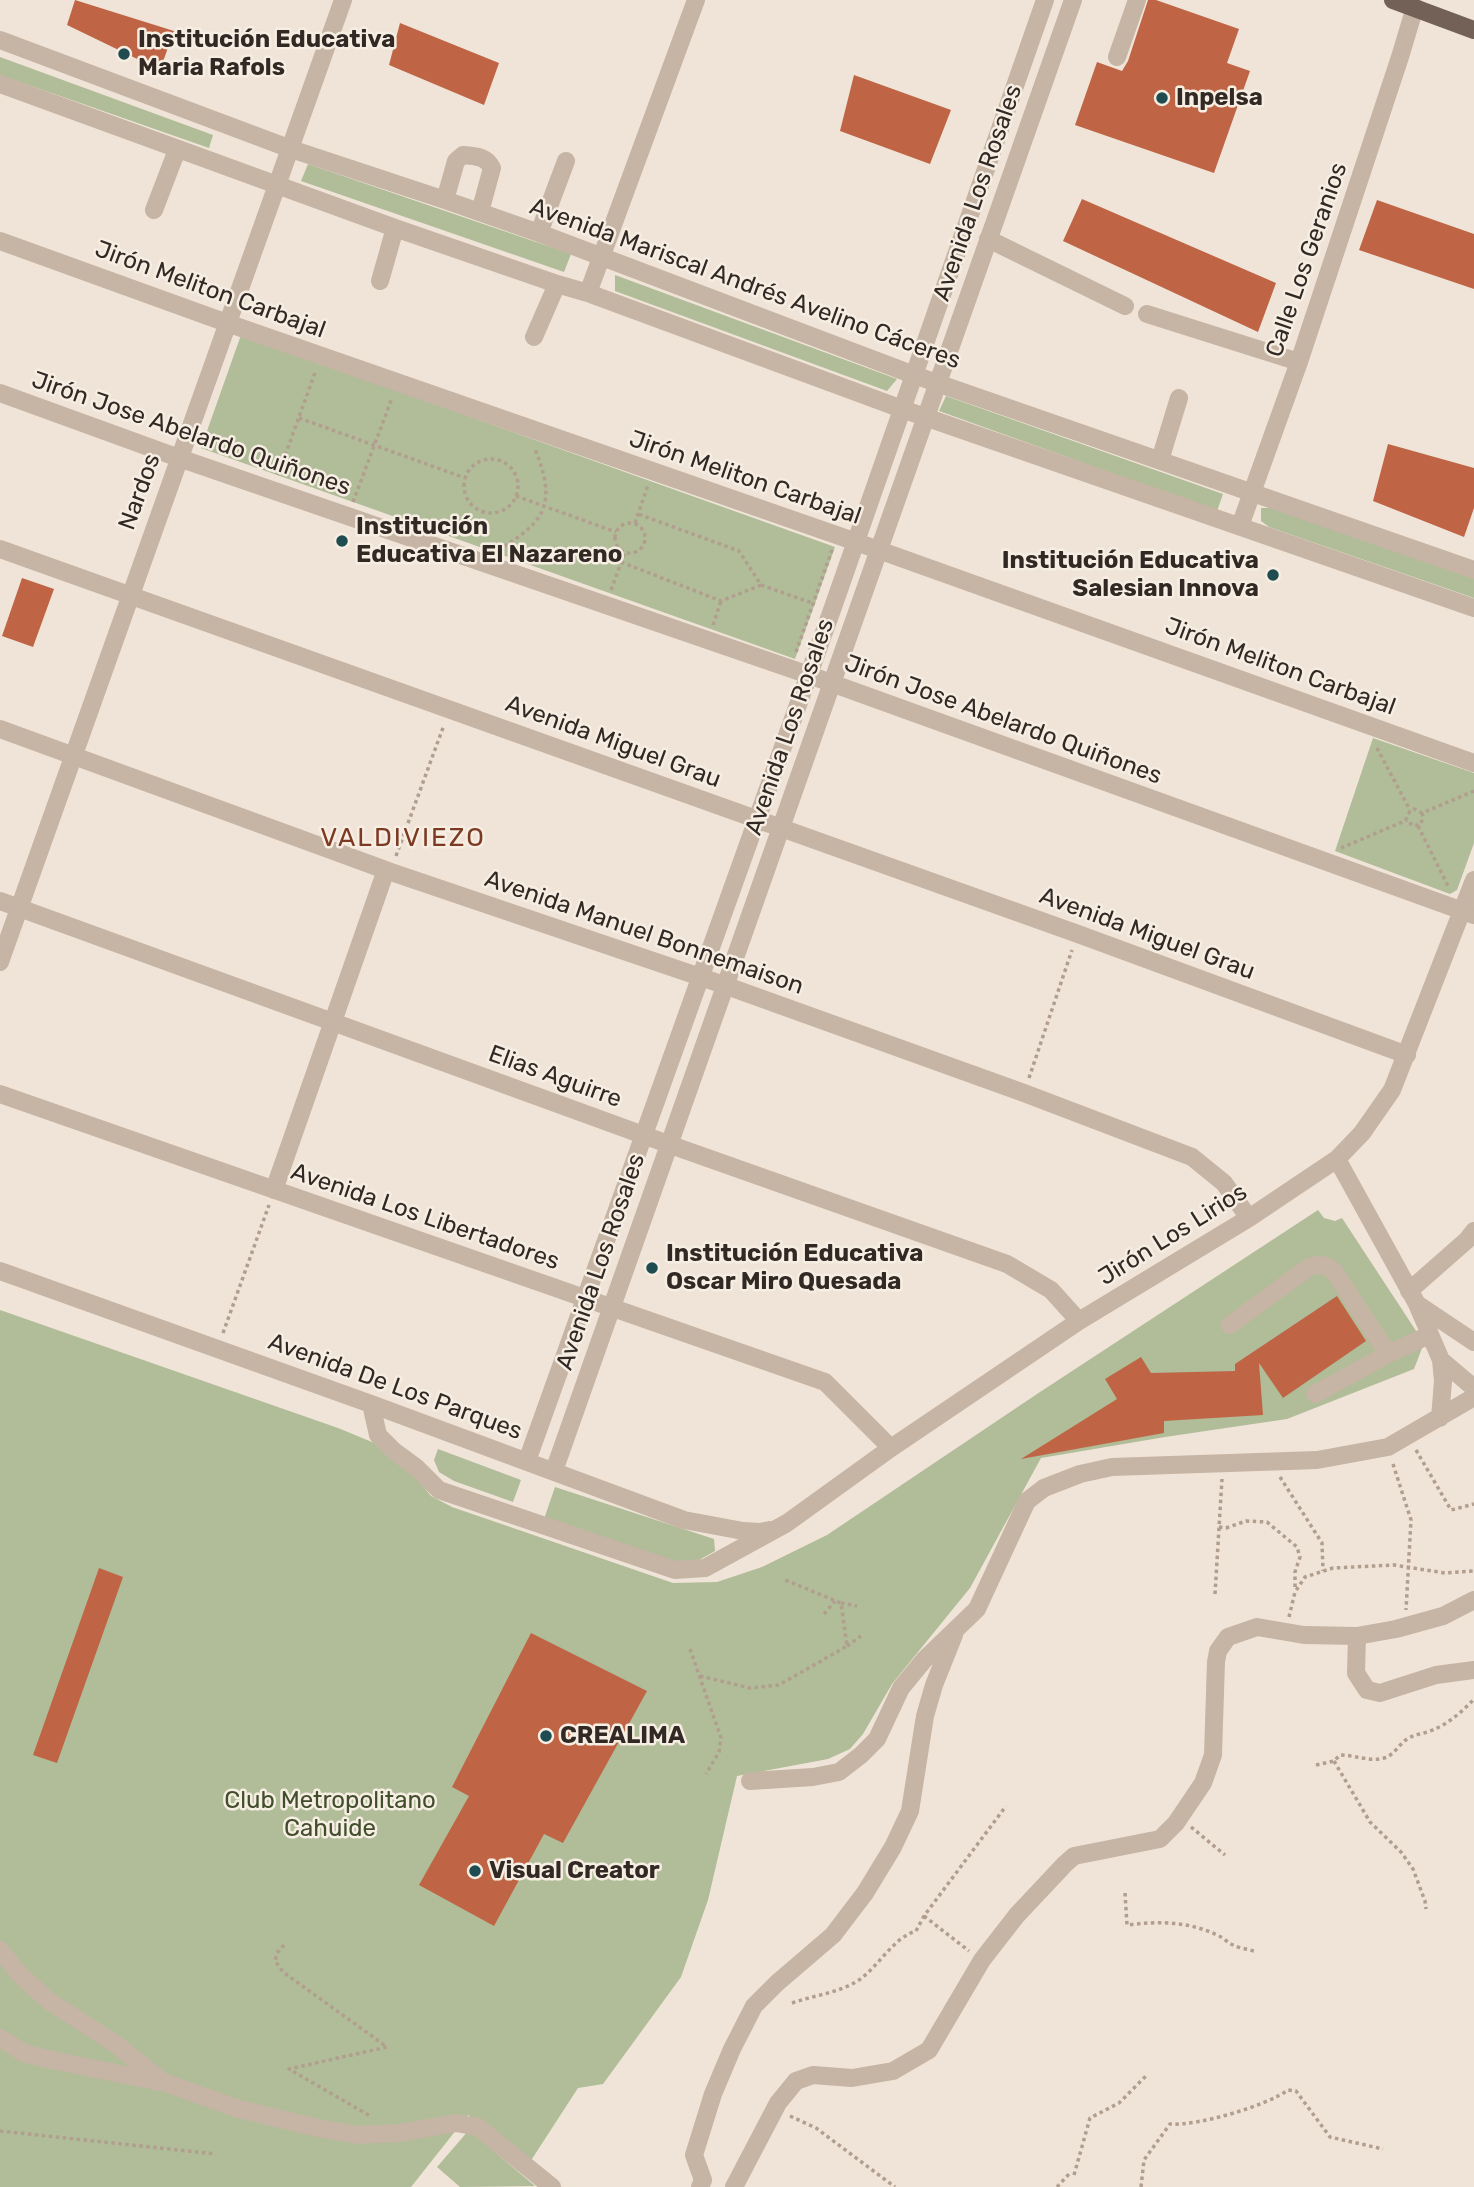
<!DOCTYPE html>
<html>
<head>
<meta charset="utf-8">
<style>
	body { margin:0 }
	canvas { display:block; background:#efe4d7 }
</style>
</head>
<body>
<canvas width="1474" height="2187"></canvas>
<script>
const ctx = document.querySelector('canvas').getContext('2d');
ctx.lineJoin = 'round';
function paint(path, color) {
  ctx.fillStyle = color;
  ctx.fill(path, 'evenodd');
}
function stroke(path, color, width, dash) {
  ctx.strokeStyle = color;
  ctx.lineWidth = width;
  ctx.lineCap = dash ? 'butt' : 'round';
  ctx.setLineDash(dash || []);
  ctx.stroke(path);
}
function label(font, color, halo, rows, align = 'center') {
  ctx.font = font + ' Rubik,sans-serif';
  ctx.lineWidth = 5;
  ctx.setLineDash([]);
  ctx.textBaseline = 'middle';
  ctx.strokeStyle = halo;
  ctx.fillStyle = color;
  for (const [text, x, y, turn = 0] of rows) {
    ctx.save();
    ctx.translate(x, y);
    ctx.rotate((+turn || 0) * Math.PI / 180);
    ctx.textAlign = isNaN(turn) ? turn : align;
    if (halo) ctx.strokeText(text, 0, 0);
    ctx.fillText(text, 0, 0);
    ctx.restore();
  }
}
paint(new Path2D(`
	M 0,57 L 213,135 L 209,148 L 0,75 Z
	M 308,164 L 571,254 L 564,272 L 301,181 Z
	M 615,275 L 897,379 L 887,391 L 615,291 Z
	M 241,335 L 835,547 L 795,659 L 201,448 Z
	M 946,396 L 1223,494 L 1217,511 L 939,411 Z
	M 1261,508 L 1273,508 L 1474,577 L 1474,598 L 1269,527 L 1261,521 Z
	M 1373,738 L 1474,773 L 1474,843 L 1457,890 L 1450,894 L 1335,851 Z
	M 1318,1210 L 1324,1218 L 1335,1221 L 1342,1218 L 1424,1343 L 1414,1369 L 1287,1419 L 1165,1437 L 1041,1458 L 970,1588 L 892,1684 L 863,1734 L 850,1749 L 828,1759 L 737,1776 L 708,1900 L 681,1977 L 603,2084 L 578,2088 L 530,2162 L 468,2115 L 411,2187 L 0,2187 L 0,1310 L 338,1428 L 384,1447 L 408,1468 L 431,1496 L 452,1507 L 673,1583 L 717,1582 L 762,1567 L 827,1535 L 1037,1394 Z
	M 438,1449 L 521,1480 L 513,1502 L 454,1481 L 439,1472 L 434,1460 Z
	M 555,1487 L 714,1539 L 715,1551 L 699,1560 L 676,1562 L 544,1519 Z
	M 469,2130 L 535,2186 L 460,2187 L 437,2167 Z`), '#b0bd98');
paint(new Path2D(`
	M 75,0 L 174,31 L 160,70 L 67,25 Z
	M 1148,0 L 1156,0 L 1239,29 L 1227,63 L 1250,71 L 1214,173 L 1075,125 L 1097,62 L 1122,71 L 1128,61 Z
	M 400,23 L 499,63 L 484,105 L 389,65 Z
	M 854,75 L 951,110 L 930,164 L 840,131 Z
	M 1082,199 L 1276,283 L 1258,332 L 1063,241 Z
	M 1377,200 L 1474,234 L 1474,289 L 1359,250 Z
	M 1388,444 L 1474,468 L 1474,508 L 1464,537 L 1373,501 Z
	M 22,578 L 54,589 L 33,647 L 2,636 Z
	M 1337,1296 L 1366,1341 L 1283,1398 L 1259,1363 L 1263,1415 L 1164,1421 L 1164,1433 L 1021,1459 L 1117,1399 L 1105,1379 L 1141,1357 L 1151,1373 L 1235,1371 L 1235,1364 Z
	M 99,1568 L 123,1577 L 57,1763 L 33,1755 Z
	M 531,1633 L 647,1691 L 563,1843 L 544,1834 L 494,1926 L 419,1885 L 469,1796 L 452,1787 Z`), '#bf6545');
stroke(new Path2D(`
	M 299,418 L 465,478
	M464 486a27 27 0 1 1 54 0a27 27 0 1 1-54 0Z
	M 278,475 L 316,370
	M 516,496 L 616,532
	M 353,502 L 392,398
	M615 538a15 15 0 1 1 30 0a15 15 0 1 1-30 0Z
	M 635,523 L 648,485
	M 498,550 C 546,522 557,503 535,449
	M 621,562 L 721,601 L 761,585 L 739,551 L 638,514
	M 761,585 L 815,604
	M 611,590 L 625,552
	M 713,625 L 721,601
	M 796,652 L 832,550
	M 1377,748 L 1410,810
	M 1422,813 L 1423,817 L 1421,824 L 1413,826 L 1406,819 L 1410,811 L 1414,809 L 1422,813 L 1474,791
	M 1418,826 L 1448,886
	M 1341,848 L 1407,820
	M 396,856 L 444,725
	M 1029,1078 L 1072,950
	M 223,1333 L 269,1205
	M 1416,1450 L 1451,1510 L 1474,1504
	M 1393,1464 L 1411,1520 L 1406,1610
	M 1280,1477 L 1322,1543 L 1323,1571
	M 1219,1527 L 1226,1528 L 1246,1521 L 1267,1522 L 1297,1547 L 1300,1557 L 1295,1572 L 1295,1590
	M 1215,1594 L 1222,1479
	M 841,1603 L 857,1606
	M 824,1614 L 835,1601
	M 1289,1617 L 1295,1592 L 1305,1577 L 1333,1568 L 1394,1565 L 1445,1573 L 1474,1571
	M 847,1646 L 861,1636
	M 690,1649 L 721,1738 L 719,1752 L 706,1774
	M 700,1676 L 750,1688 L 779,1685 L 847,1646 L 841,1603 L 785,1580
	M 1334,1761 L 1370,1822 L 1401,1852 L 1413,1869 L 1425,1901 L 1426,1909
	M 1316,1765 L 1334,1761 L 1340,1755 C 1355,1755 1369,1762 1384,1758 C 1395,1755 1399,1743 1409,1738 C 1415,1734 1423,1734 1430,1731 C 1447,1725 1462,1712 1474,1699
	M 1191,1827 L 1225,1855
	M 1125,1893 L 1127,1925 C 1159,1921 1189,1921 1219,1936 C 1224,1938 1228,1943 1233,1945 C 1239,1948 1247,1949 1254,1951
	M 924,1916 L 969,1951
	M 284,1945 L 277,1953 L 275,1961 L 283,1972 L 387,2047 L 289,2069 L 370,2116
	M 792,2003 C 815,1995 839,1993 859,1980 C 879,1966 894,1937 916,1931 L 924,1916 L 1006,1806
	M 790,2116 L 816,2128 L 895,2187
	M 0,2131 L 216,2154
	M 1074,2175 L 1090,2118 L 1119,2103 L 1146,2076
	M 1057,2187 L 1070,2173
	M 1141,2187 L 1144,2160 L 1170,2124 C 1198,2126 1266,2106 1288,2090 L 1296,2091 L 1330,2137 L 1383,2149`), '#b19e8f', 3.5, [3.5, 3.5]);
stroke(new Path2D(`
	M 0,40 L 291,149 L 445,200 L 539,233 L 914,375 L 1474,570
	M 1117,57 L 1137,0
	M 0,84 L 395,228 L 557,284 L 588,293 L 902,409 L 1474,608
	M 445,200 L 456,161 L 463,155 C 475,156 486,156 492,168 L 480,212
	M 154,210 L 177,150
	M 539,233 L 566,161
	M 988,239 L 1125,306
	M 0,241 L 227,323 L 845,538 L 1474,763
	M 380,281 L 395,228
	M 588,293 L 696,0
	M 1147,314 L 1299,362
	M 534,337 L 557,284
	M 0,393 L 179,458 L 809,675 L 1474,915
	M 1160,460 L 1179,398
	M 1240,526 L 1299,362 L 1400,57 L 1415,7
	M 0,549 L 1078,934 L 1407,1055
	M 0,729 L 391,872 L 724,985 L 1024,1093 L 1192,1157 L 1224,1183 L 1249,1218
	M 0,901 L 668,1144 L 1007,1264 L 1051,1290 L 1079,1321
	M 0,962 L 343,0
	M 0,1094 L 825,1382 L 891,1448
	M 1337,1159 L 1417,1304 L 1441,1360 L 1474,1388
	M 274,1190 L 386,870
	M 0,1271 L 371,1404 L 684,1520 L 743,1531 L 760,1532 L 770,1530
	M 1409,1291 L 1467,1240 L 1474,1231
	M 1417,1304 L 1474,1342
	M 1230,1325 L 1309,1267 C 1319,1264 1325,1264 1334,1271 L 1388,1354
	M 1315,1394 L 1388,1354 L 1429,1335
	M 371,1404 L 378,1435 L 394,1451 L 417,1468 L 439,1490 L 675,1570 L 705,1568 L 787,1523 L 891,1448 L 1079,1321 L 1249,1218 L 1337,1159 L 1362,1133 L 1392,1090 L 1474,880
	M 1440,1418 L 1443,1381 L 1441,1360
	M 527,1461 L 832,610 L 1045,0
	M 554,1471 L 1073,0
	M 1357,1636 L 1356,1673 L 1367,1690 L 1380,1693 L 1436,1675 L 1474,1670
	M 750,1781 L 813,1777 L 839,1772 L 861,1755 L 877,1739 L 901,1688 L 924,1660 L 977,1609 L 1027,1501 L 1044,1488 L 1080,1474 L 1112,1467 L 1317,1460 L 1388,1447 L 1474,1397
	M 0,1950 L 21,1976 L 49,2001 L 117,2045 L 163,2082 L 239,2109 L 318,2128 L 358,2135 L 399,2133 L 456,2123 L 478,2127 L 552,2187
	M 0,2038 L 24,2053 L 47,2059 L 160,2082
	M 700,2187 L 703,2180 L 694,2155 L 713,2094 L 732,2049 L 754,2006 L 777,1983 L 833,1935 L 865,1893 L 893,1847 L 910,1811 L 925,1716 L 934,1685 L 954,1635
	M 734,2187 L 778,2103 L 796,2081 L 813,2075 L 852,2078 L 893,2071 L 929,2050 L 982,1960 L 1017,1915 L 1065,1864 L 1074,1856 L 1160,1839 L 1176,1823 L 1203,1783 L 1213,1755 L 1216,1662 L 1218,1651 L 1228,1637 L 1257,1627 L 1304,1635 L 1357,1636 L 1396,1629 L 1443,1616 L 1474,1600`), '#c6b4a4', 18);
stroke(new Path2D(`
	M 1393,0 L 1474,30`), '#736157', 18);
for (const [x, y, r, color] of [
	[124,54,7,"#1e4c50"],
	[1162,98,7,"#1e4c50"],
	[342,541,7,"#1e4c50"],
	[1273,575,7,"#1e4c50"],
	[652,1268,7,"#1e4c50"],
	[546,1736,7,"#1e4c50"],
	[475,1871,7,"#1e4c50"]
]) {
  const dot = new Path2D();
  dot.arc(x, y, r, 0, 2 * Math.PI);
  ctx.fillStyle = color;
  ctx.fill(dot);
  stroke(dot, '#f7eee3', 2.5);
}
label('bold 24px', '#322925', '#f7eee3', [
	["Institución Educativa",138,40],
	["Maria Rafols",138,68],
	["Inpelsa",1176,98],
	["Institución",356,527],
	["Educativa El Nazareno",356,555],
	["Institución Educativa",1259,561,"right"],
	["Salesian Innova",1259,589,"right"],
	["Institución Educativa",666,1254],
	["Oscar Miro Quesada",666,1282],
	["CREALIMA",560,1736],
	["Visual Creator",489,1871]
], 'left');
label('24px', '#322925', '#f7eee3', [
	["Avenida Los Rosales",978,193,-71],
	["Calle Los Geranios",1307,260,-71],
	["Avenida Mariscal Andrés Avelino Cáceres",745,284,20],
	["Jirón Meliton Carbajal",210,290,20],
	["Jirón Jose Abelardo Quiñones",191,434,19],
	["Jirón Meliton Carbajal",745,478,19],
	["Nardos",140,492,-70],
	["Jirón Meliton Carbajal",1280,667,20],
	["Jirón Jose Abelardo Quiñones",1003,720,20],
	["Avenida Los Rosales",790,727,-71],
	["Avenida Miguel Grau",613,742,20],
	["Avenida Manuel Bonnemaison",644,933,19],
	["Avenida Miguel Grau",1147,934,20],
	["Elias Aguirre",555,1077,20],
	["Avenida Los Libertadores",425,1217,19],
	["Jirón Los Lirios",1173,1235,-32],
	["Avenida Los Rosales",601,1262,-71],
	["Avenida De Los Parques",395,1387,20]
]);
label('24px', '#414e2b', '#f7eee3', [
	["Club Metropolitano",330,1801],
	["Cahuide",330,1829]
]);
ctx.letterSpacing = '2px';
label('26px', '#7c3a23', '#f7eee3', [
	["VALDIVIEZO",403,838]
]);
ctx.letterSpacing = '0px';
</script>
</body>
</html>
